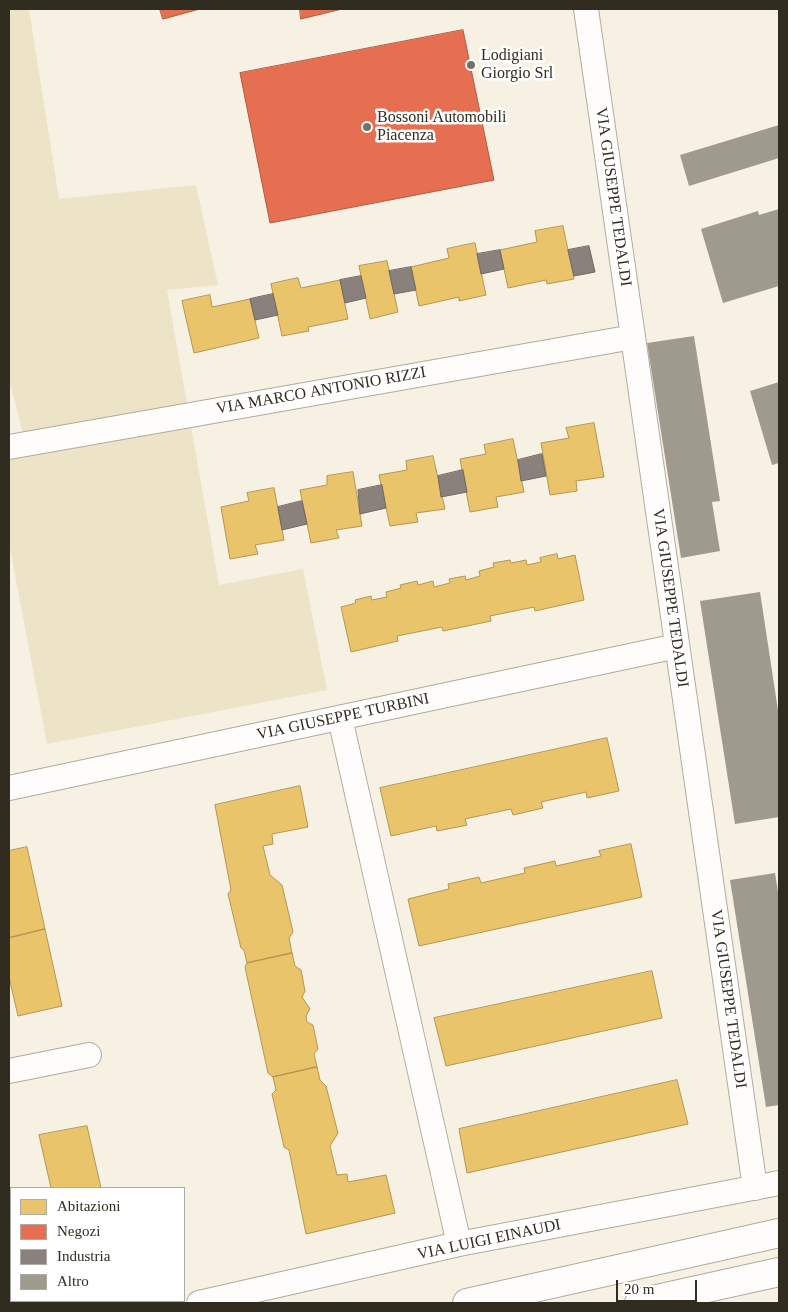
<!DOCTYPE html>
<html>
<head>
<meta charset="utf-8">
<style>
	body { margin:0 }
	#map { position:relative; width:788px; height:1312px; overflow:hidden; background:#f6f1e3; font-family:"Times New Roman",serif }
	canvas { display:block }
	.frame { position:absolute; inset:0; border:10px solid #302c1f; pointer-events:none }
	.legend { position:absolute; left:10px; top:1187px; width:175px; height:115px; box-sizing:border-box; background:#fff; border:1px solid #acaba5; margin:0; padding:6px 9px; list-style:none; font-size:15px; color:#302c1f }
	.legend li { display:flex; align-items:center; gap:10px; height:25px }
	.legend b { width:25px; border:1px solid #acaba5 }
	.scale { position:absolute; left:616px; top:1280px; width:81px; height:22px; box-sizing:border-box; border:2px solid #302c1f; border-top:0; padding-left:6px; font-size:15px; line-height:18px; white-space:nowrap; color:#302c1f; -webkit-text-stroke:4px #fff; paint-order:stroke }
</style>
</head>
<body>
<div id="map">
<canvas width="788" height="1312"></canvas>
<div class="frame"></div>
<ul class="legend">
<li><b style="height:14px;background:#e9c46a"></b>Abitazioni</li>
<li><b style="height:14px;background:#e76f51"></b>Negozi</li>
<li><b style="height:14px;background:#8a817c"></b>Industria</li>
<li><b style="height:14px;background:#9e9a8e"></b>Altro</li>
</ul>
<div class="scale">20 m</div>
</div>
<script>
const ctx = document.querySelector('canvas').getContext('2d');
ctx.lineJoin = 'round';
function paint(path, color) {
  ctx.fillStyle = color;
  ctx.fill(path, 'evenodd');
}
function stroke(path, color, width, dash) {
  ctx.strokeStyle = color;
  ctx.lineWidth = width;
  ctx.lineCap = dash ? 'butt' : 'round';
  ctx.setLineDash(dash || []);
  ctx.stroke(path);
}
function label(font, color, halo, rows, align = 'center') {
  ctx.font = font + ' "Times New Roman",serif';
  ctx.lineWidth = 5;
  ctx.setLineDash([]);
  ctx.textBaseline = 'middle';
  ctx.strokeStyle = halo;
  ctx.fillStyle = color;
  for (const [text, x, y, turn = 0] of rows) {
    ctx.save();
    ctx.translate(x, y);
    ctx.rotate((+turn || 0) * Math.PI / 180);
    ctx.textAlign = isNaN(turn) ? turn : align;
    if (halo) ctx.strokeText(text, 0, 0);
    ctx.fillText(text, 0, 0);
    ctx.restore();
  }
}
paint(new Path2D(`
	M 9,9 L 29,9 L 59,199 L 196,185 L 218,285 L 167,290 L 219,585 L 303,569 L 327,690 L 47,744 L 9,543 L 9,449 L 26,444 L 9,380 Z`), '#ede3c7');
const homes = new Path2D(`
	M 563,226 L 574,279 L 547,284 L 546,280 L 508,288 L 500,250 L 537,242 L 535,231 Z
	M 475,243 L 486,295 L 459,301 L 459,297 L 419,306 L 411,267 L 449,258 L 447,249 Z
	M 387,261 L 398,312 L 370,319 L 359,266 Z
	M 298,278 L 301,288 L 340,280 L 348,319 L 308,327 L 309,331 L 282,336 L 271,284 Z
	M 210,295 L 212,307 L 250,299 L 259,338 L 194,353 L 182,301 Z
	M 594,423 L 604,477 L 576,481 L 577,491 L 550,495 L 541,443 L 569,438 L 566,428 Z
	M 513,439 L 524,492 L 496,497 L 498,507 L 470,512 L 460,459 L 486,454 L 484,445 Z
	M 433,456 L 445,509 L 416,513 L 418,522 L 390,526 L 379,475 L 407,470 L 406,461 Z
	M 353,472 L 362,526 L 336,530 L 339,538 L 311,543 L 300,490 L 327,485 L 327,476 Z
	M 274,488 L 284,540 L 255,545 L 258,554 L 230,559 L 221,507 L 249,501 L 247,493 Z
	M 557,554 L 558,559 L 575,555 L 584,600 L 535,611 L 534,607 L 490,616 L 491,621 L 443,631 L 442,627 L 397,636 L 398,641 L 351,652 L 341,607 L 356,603 L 355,600 L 371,596 L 372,600 L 387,597 L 386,592 L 401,588 L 400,585 L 417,581 L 418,585 L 433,581 L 434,587 L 450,583 L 449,579 L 465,576 L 466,580 L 480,576 L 479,571 L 494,567 L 493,563 L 510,560 L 511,563 L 526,560 L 527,565 L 541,562 L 540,558 Z
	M 607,738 L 619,791 L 587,798 L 586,792 L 541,802 L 543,808 L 539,809 L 513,815 L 511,809 L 465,819 L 467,825 L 463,826 L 437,831 L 436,826 L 391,836 L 380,788 Z
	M 300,786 L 308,827 L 272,834 L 273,844 L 263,846 L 270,875 L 282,885 L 293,932 L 289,938 L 292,953 L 247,963 L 244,950 L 241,948 L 228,894 L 231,890 L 215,805 Z
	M 631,844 L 642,897 L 419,946 L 408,899 L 449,889 L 448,884 L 479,877 L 481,883 L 525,873 L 524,868 L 555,861 L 556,866 L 601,856 L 599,851 Z
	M 27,847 L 45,929 L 9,938 L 9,851 Z
	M 45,929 L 62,1006 L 18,1016 L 9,977 L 9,938 Z
	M 292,953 L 295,966 L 301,970 L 305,991 L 302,997 L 310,1009 L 306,1016 L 307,1022 L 313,1025 L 318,1049 L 314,1054 L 317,1067 L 273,1077 L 268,1073 L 245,967 L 247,963 Z
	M 652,971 L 662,1018 L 446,1066 L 434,1018 Z
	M 317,1067 L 320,1080 L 326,1086 L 338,1133 L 330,1146 L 337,1175 L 347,1174 L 348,1182 L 386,1175 L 395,1213 L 306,1234 L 289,1150 L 284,1147 L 272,1094 L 276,1090 L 273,1077 Z
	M 677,1080 L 688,1124 L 467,1173 L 459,1129 Z
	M 87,1126 L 101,1188 L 51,1188 L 39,1135 Z
	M 9,1250 L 11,1250 L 11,1296 L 9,1296 Z`);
paint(homes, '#e9c46a');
stroke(homes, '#b29654', 1);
const shops = new Path2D(`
	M 160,9 L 200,9 L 163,19 Z
	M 300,9 L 342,9 L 301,19 Z
	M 463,30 L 494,180 L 270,223 L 240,73 Z`);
paint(shops, '#e76f51');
stroke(shops, '#b05b42', 1);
const industry = new Path2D(`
	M 589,246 L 595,272 L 574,276 L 568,250 Z
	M 500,250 L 504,269 L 481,274 L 477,254 Z
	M 411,267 L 416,290 L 394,294 L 389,271 Z
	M 361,276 L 366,298 L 345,303 L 340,280 Z
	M 273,294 L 278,315 L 255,320 L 250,299 Z
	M 542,454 L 546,476 L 521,481 L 518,460 Z
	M 463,470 L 467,492 L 441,497 L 438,476 Z
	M 382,485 L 386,508 L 360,514 L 358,490 Z
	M 302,501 L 307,524 L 282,530 L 278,507 Z`);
paint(industry, '#8a817c');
stroke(industry, '#6f6860', 1);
paint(new Path2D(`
	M 779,125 L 779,158 L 689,186 L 680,155 Z
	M 779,209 L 779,286 L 723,303 L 701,229 L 758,211 L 759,215 Z
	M 694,336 L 720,501 L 712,502 L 720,551 L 681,558 L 647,343 Z
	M 779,382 L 779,463 L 772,465 L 750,391 Z
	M 760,592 L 779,717 L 779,817 L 735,824 L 700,601 Z
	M 775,873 L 779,898 L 779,1105 L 766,1107 L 730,880 Z`), '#9e9a8e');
const street = new Path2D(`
	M 586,9 L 755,1188
	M 9,447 L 633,337
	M 340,718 L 459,1244
	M 9,788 L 677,646
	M 9,1071 L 89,1055
	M 199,1303 L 459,1244 L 779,1183`);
const primary = new Path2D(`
	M 467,1303 L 779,1233
	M 639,1303 L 779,1272`);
stroke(street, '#b0ab9f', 26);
stroke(primary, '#b0ab9f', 30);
stroke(street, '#fefdfb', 24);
stroke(primary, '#fefdfb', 28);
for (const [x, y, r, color] of [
	[471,65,5,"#757164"],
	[367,127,5,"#757164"]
]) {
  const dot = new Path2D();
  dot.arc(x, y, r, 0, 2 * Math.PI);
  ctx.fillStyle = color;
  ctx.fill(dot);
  stroke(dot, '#fff', 2);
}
label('16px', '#302c1f', '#fff', [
	["Lodigiani",481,56],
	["Giorgio Srl",481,74],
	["Bossoni Automobili",377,118],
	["Piacenza",377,136]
], 'left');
label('16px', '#302c1f', '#fff', [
	["VIA GIUSEPPE TEDALDI",613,197,82],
	["VIA MARCO ANTONIO RIZZI",321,391,-10],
	["VIA GIUSEPPE TEDALDI",670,598,82],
	["VIA GIUSEPPE TURBINI",343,717,-12],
	["VIA GIUSEPPE TEDALDI",728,999,82],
	["VIA LUIGI EINAUDI",489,1240,-12]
]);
</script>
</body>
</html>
